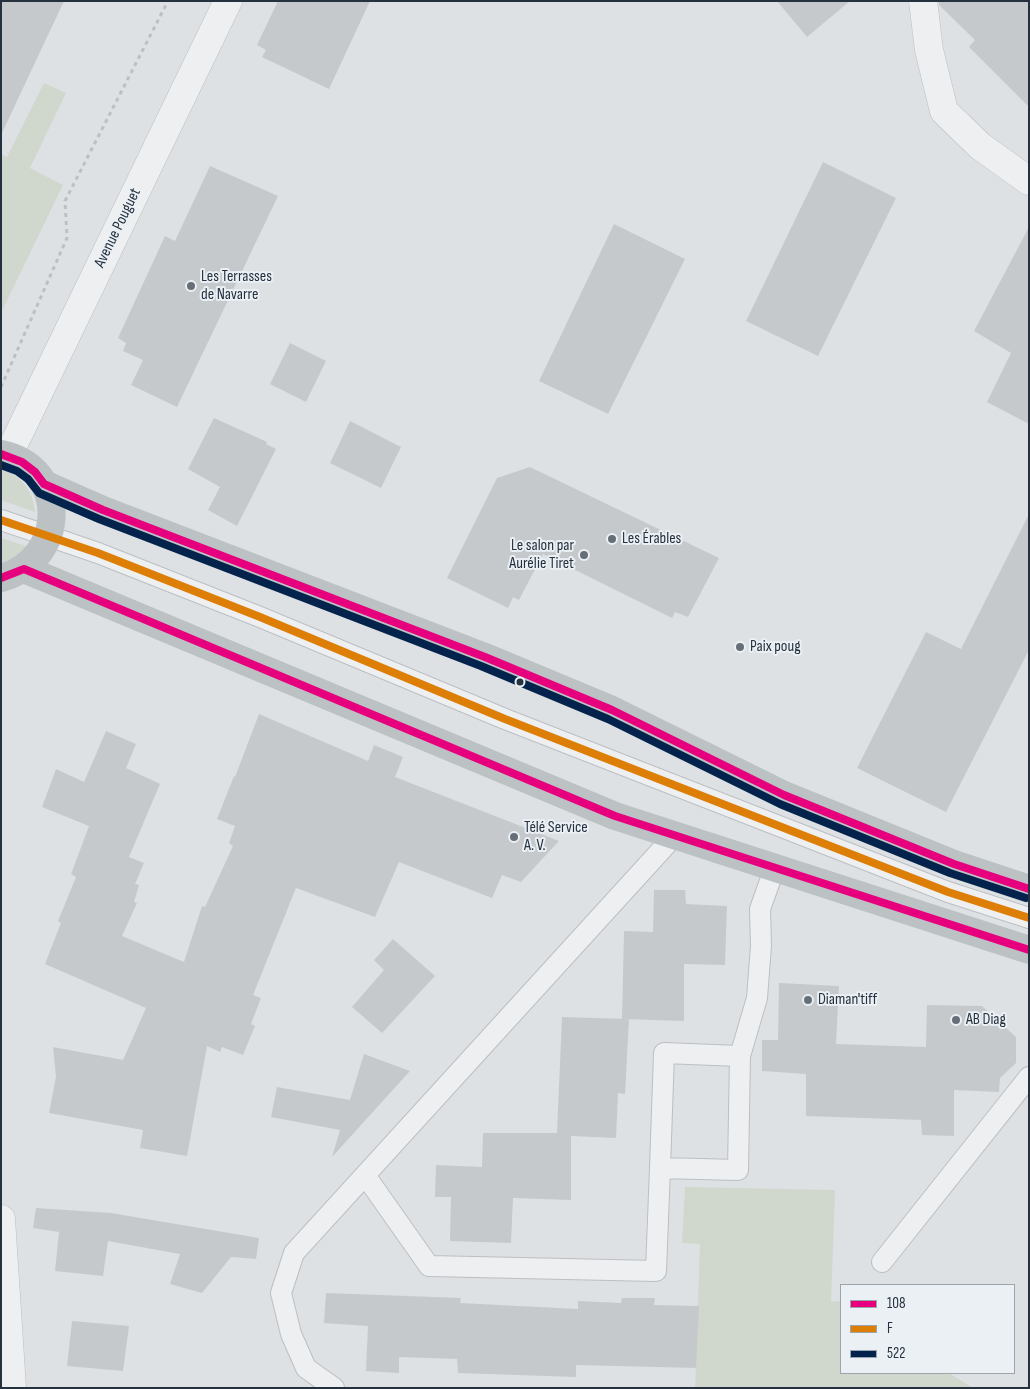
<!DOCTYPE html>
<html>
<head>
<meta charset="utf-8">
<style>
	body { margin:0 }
	#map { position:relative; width:1030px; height:1389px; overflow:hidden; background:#dee1e4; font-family:"Sofia Sans Condensed",sans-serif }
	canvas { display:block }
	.frame { position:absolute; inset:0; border:2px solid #25313e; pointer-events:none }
	.legend { position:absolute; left:840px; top:1284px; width:175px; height:90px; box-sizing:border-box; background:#ebf0f5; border:1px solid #9ca4ac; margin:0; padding:6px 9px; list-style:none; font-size:15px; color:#25313e }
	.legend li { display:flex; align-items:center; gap:10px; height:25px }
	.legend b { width:25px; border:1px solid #9ca4ac }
</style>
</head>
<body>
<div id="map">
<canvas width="1030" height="1389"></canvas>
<div class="frame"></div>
<ul class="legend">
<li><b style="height:6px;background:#e6007e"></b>108</li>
<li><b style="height:6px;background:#dd7e06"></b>F</li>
<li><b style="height:6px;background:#03224c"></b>522</li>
</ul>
</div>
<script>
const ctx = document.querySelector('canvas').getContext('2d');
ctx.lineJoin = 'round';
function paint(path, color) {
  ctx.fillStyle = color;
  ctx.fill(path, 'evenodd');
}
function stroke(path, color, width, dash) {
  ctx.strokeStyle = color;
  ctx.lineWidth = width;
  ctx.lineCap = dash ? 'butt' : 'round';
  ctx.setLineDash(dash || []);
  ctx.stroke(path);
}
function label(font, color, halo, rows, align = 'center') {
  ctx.font = font + ' "Sofia Sans Condensed",sans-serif';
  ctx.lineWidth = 4;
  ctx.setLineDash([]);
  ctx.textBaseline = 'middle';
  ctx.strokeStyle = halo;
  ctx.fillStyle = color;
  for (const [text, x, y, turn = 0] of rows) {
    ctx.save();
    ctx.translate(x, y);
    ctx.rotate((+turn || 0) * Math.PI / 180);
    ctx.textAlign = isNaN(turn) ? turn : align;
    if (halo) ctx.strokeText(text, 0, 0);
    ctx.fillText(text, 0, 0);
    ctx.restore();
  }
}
paint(new Path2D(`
	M 44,83 L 66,93 L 30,168 L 63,185 L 1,313 L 1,154 L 7,157 Z
	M 1,469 C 21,474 34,493 35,512 L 1,500 Z
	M 1,538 L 26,546 C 21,555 11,559 1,563 Z
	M 685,1187 L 835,1190 L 831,1302 L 841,1301 L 841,1373 L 949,1373 L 973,1388 L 695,1388 L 700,1244 L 682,1243 Z`), '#d0d8ce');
paint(new Path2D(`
	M 1,1 L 64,1 L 1,135 Z
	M 278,1 L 370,1 L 329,89 L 262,57 L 266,50 L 257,45 Z
	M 777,1 L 850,1 L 807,37 Z
	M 939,1 L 1029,1 L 1029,107 L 969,47 L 975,40 L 939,5 Z
	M 823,162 L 896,198 L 818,356 L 746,321 Z
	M 210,166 L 278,196 L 177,407 L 131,385 L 143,360 L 123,351 L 126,343 L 118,338 L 165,236 L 175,241 Z
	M 614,224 L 685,259 L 608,414 L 539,381 Z
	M 1029,227 L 1029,424 L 987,402 L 1011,353 L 974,331 Z
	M 290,343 L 326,361 L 306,402 L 270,384 Z
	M 214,418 L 267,442 L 266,444 L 276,449 L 237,526 L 208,510 L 220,487 L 188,469 Z
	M 350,421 L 401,447 L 381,488 L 330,463 Z
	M 530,467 L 719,558 L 688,617 L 675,612 L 672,618 L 543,554 L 519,600 L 513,597 L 508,608 L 447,578 L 497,478 Z
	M 1029,514 L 1029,650 L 946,812 L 857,768 L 926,632 L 961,649 Z
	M 259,714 L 368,761 L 374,745 L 403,757 L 395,777 L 559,841 L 521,882 L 502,875 L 492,898 L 399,862 L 375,917 L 296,888 L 253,995 L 261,998 L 251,1024 L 255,1026 L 243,1055 L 222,1047 L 220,1052 L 207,1046 L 187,1156 L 140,1148 L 143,1130 L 49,1113 L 56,1077 L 53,1047 L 123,1060 L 146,1008 L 45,964 L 61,923 L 58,921 L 76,877 L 71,874 L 89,826 L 42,807 L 56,769 L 84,782 L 106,731 L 136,744 L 126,768 L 160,784 L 129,857 L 144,863 L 135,884 L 139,885 L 134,902 L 137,903 L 122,936 L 184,962 L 202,906 L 205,907 L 233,846 L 229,843 L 235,826 L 217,819 L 234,776 L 235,777 Z
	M 654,890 L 685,890 L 686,904 L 727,906 L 725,965 L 684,964 L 684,1021 L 622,1019 L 624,931 L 653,932 Z
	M 393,939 L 435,976 L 382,1033 L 352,1007 L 384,970 L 374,960 Z
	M 779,983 L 839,986 L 836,1044 L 926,1047 L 927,1005 L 982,1006 L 1016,1037 L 1016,1063 L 1000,1078 L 999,1092 L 954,1090 L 954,1136 L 922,1135 L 921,1120 L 806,1116 L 806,1074 L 762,1071 L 762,1040 L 778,1040 Z
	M 562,1017 L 629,1019 L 625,1094 L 618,1093 L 616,1138 L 571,1136 L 571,1200 L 513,1198 L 511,1243 L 450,1241 L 451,1197 L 435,1197 L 436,1165 L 482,1167 L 483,1133 L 557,1133 Z
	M 364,1054 L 410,1071 L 332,1157 L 340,1130 L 271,1117 L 277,1087 L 350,1100 Z
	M 36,1208 L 111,1213 L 259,1238 L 256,1259 L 231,1257 L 202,1293 L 170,1284 L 180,1254 L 108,1241 L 103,1276 L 55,1271 L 59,1232 L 33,1228 Z
	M 326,1293 L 461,1298 L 460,1303 L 578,1309 L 578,1301 L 621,1303 L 622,1298 L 655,1298 L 654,1305 L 699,1306 L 696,1368 L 576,1365 L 576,1377 L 458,1373 L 457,1359 L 399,1357 L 399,1373 L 366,1371 L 368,1326 L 324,1323 Z
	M 72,1321 L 129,1326 L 123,1371 L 67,1366 Z`), '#c6c9cc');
const lane = new Path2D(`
	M 1,520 L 98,553 L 260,617 L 505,719 L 948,892 L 1029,918
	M 740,1056 L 664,1053 L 660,1168 L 738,1170 L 740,1056 L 757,998 L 761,946 L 760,909 L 775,867
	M 365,1175 L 429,1266 L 656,1271 L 660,1168
	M 882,1262 L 1029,1077
	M 334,1388 L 306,1368 L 291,1334 L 281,1293 L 294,1253 L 675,835`);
const street = new Path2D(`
	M 923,1 L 929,50 L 944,111 L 980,146 L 1029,181
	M 8,456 L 228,1
	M 1,1219 L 12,1388`);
stroke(lane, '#bcbfc2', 22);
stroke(street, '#bcbfc2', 29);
stroke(new Path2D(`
	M 1,387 L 67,238 L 65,201 L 168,1`), '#bcc0c3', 3, [4, 4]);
stroke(lane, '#edeff1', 20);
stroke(street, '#edeff1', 28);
stroke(new Path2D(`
	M 1,454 C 69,468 68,559 1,578
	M 44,484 L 103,510 L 485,657 L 612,710 L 784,795 L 954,864 L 1029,889
	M 24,569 L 615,816 L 1029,950`), '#bcc1c4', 28);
stroke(new Path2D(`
	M 1,454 L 22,462 L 35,472 L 44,484 L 103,510 L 485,657 L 612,710 L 784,795 L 954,864 L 1029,889
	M 1,578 L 24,569 L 615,816 L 1029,950`), '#e6007e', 8);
stroke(new Path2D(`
	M 1,520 L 98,553 L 260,617 L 505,719 L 948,892 L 1029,918`), '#dd7e06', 8);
stroke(new Path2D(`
	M 1,465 L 17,471 L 28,479 L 39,493 L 99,519 L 481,666 L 608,719 L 780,804 L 950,873 L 1026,898`), '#03224c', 8);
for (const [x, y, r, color] of [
	[191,286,5,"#666f78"],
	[612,539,5,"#666f78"],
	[584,555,5,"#666f78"],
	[740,647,5,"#666f78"],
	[520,682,4.5,"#25313e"],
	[514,837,5,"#666f78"],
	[808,1000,5,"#666f78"],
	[956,1020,5,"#666f78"]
]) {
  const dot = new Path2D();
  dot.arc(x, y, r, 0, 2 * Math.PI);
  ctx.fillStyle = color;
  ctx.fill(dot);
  stroke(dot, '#ebf0f5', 2);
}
label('16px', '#25313e', '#ebf0f5', [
	["Avenue Pouguet",118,228,-64]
]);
label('16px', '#25313e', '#ebf0f5', [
	["Les Terrasses",201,277],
	["de Navarre",201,295],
	["Les Érables",622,539],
	["Le salon par",574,546,"right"],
	["Aurélie Tiret",574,564,"right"],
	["Paix poug",750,647],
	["Télé Service",524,828],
	["A. V.",524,846],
	["Diaman'tiff",818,1000],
	["AB Diag",966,1020]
], 'left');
</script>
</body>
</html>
